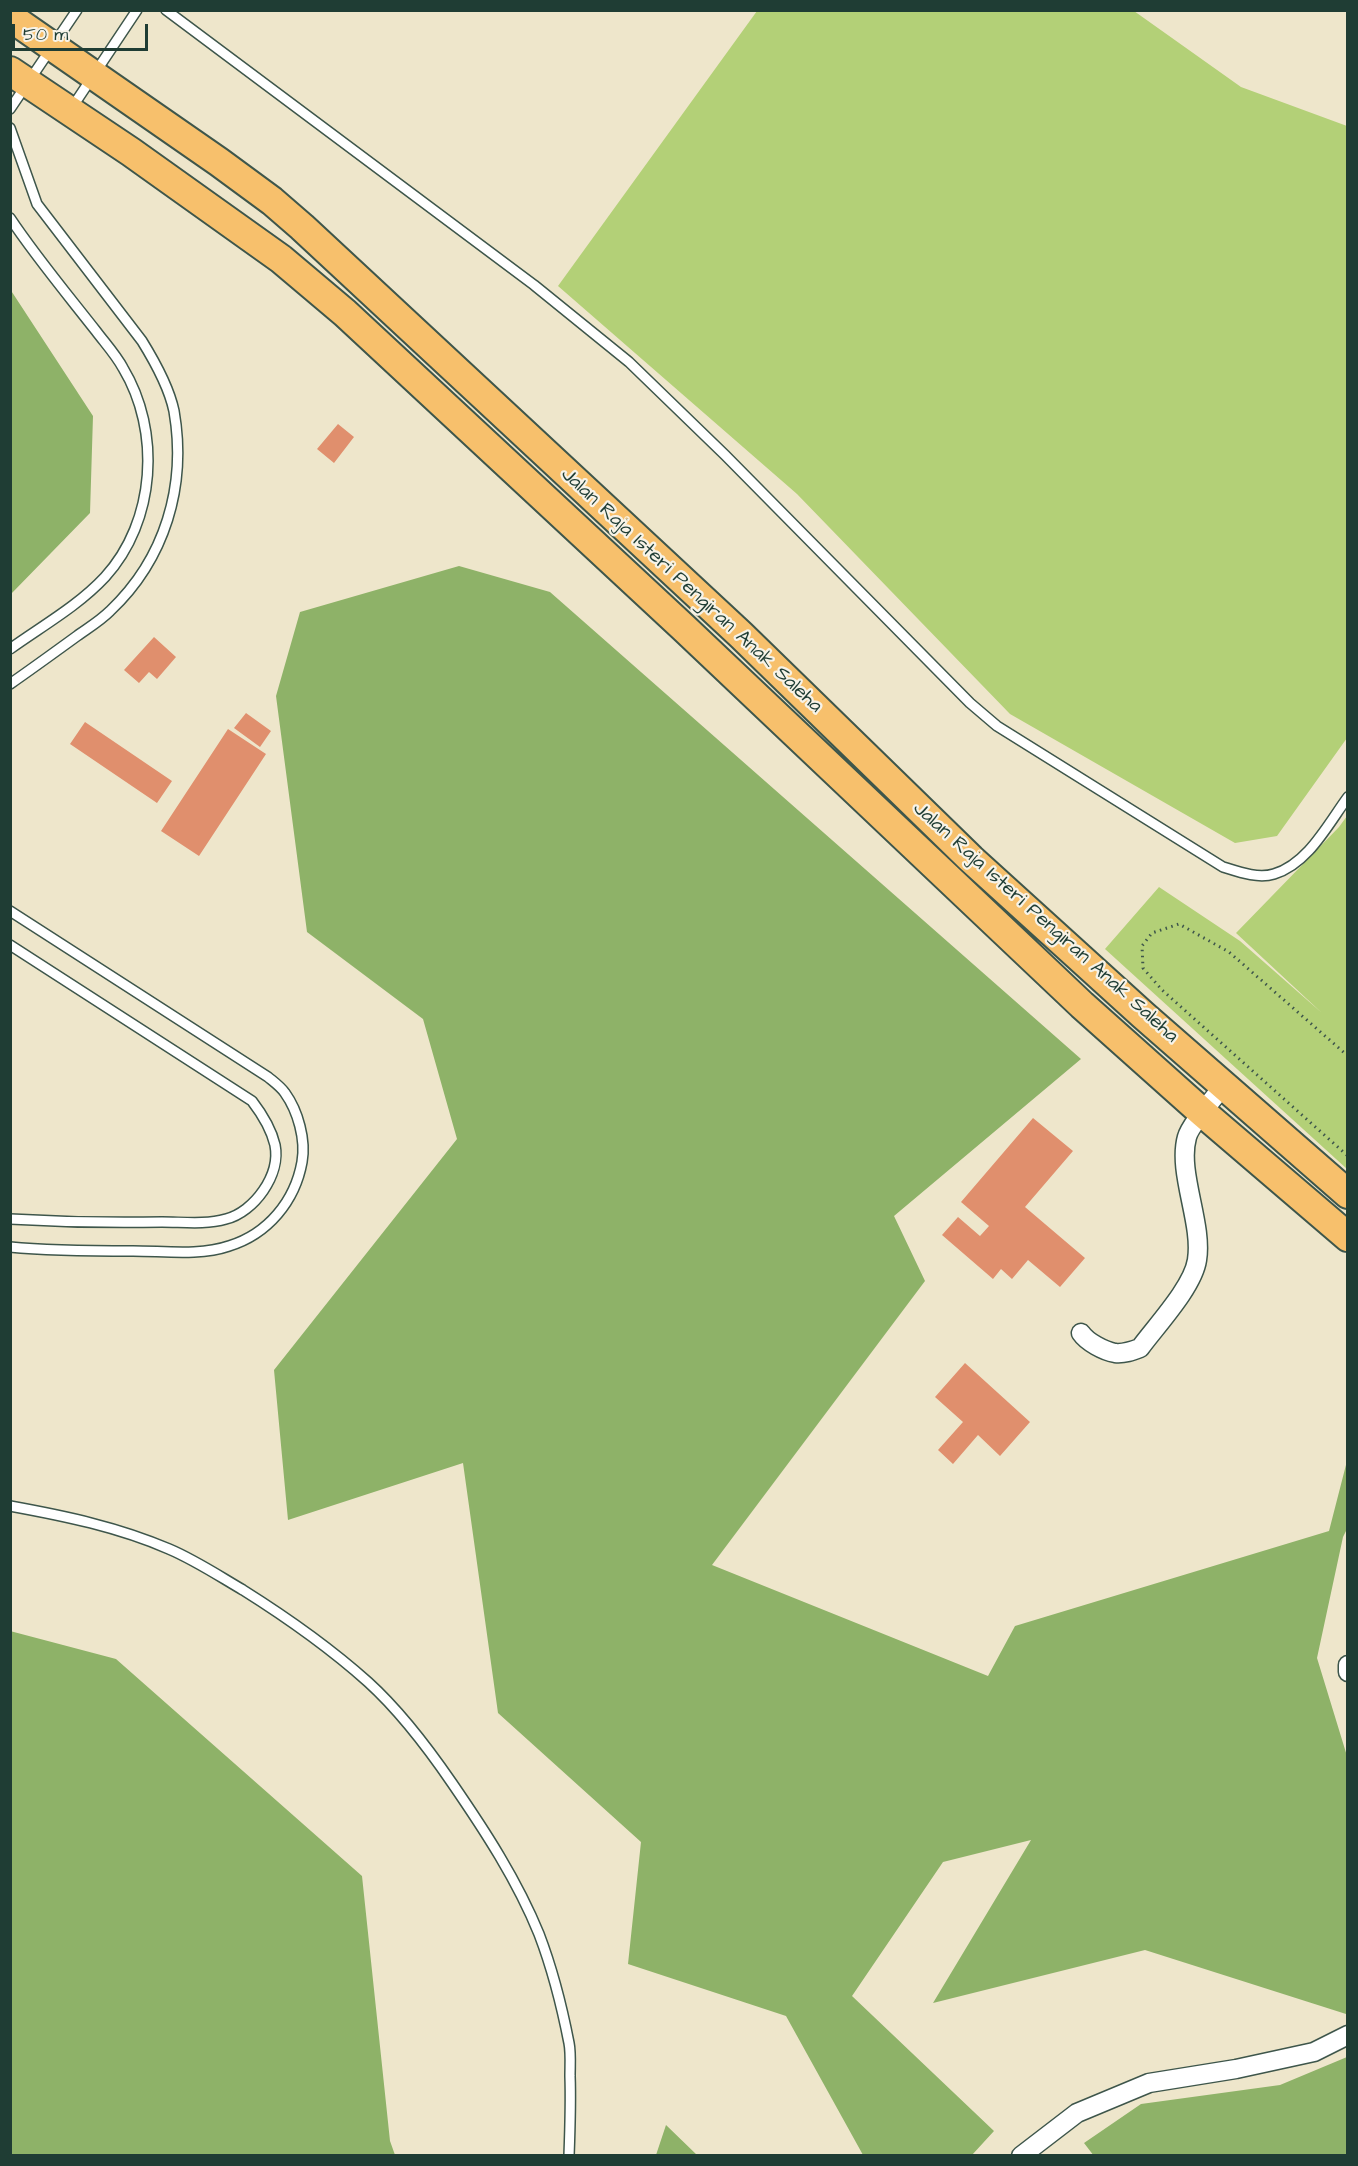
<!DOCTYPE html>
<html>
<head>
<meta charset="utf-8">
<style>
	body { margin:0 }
	#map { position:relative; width:1358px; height:2166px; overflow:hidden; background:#eee6cb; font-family:"Architects Daughter",sans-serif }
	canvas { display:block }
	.frame { position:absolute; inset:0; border:12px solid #1f3d34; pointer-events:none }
	.scale { position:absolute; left:12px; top:24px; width:136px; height:27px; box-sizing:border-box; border:3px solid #1f3d34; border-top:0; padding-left:8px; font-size:18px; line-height:21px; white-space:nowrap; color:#1f3d34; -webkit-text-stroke:4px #f7f3e8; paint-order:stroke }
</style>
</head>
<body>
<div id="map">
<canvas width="1358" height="2166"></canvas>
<div class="frame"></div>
<div class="scale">50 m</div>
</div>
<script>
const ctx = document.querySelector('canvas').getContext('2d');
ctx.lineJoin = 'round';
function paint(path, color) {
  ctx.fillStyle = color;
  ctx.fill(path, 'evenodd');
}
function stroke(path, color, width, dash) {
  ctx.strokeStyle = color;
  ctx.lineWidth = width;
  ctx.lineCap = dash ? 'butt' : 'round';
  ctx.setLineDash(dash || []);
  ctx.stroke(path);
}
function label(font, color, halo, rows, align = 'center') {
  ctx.font = font + ' "Architects Daughter",sans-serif';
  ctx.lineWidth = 4.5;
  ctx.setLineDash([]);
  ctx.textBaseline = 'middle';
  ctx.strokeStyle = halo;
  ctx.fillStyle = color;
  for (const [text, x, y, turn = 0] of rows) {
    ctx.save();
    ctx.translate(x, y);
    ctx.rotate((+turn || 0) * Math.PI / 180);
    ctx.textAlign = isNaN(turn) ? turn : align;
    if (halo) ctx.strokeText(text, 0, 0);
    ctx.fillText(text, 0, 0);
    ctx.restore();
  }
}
paint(new Path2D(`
	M 757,11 L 1134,11 L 1241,87 L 1347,126 L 1347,738 L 1277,836 L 1235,843 L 1010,714 L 797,494 L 558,286 Z
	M 1347,816 L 1347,1169 L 1105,949 L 1159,887 L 1240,941 L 1322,1013 L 1236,933 L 1339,827 Z`), '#b3d077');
paint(new Path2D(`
	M 10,289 L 93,416 L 90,513 L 11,594 Z
	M 459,566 L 550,592 L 1081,1059 L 894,1216 L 925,1281 L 712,1565 L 988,1676 L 1015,1626 L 1329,1531 L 1347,1461 L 1347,1529 L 1343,1537 L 1317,1658 L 1347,1756 L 1348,2010 L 1346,2014 L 1145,1950 L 933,2003 L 1031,1840 L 943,1862 L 852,1996 L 994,2131 L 972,2155 L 863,2155 L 786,2016 L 628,1964 L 641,1842 L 498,1713 L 463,1463 L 288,1520 L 274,1370 L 457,1139 L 423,1019 L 307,932 L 276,696 L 300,612 Z
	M 10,1631 L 116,1659 L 362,1876 L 390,2141 L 395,2155 L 11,2155 Z
	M 1347,2057 L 1347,2155 L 1094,2156 L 1084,2143 L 1141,2104 L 1280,2085 Z
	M 666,2125 L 697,2155 L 656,2155 Z`), '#8eb268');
paint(new Path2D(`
	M 338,424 L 354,437 L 334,463 L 317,449 Z
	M 154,637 L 176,657 L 157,679 L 149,672 L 139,683 L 124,670 Z
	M 246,713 L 271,731 L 260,747 L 234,728 Z
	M 85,722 L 172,781 L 157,803 L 70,744 Z
	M 228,729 L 266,754 L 199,856 L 161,831 Z
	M 1033,1118 L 1073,1151 L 1025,1207 L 1085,1258 L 1060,1287 L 1028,1260 L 1012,1279 L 1001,1269 L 993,1279 L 942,1235 L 958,1217 L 980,1236 L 989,1226 L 961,1202 Z
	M 965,1363 L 1030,1422 L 1000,1456 L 978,1435 L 953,1464 L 938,1450 L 963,1422 L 935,1397 Z`), '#e08f6d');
const lane = new Path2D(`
	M 166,10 L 534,285 L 629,362 L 725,455 L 970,703 L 997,726 L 1223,867 C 1239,872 1258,879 1274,874 C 1308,864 1328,824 1348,797
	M 10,109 L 77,10
	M 71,109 L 137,10
	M 10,128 L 37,204 L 142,341 C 155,362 169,387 174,411 C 187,486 165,559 110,611 C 100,621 88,628 77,636 C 55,652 33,668 10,684
	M 10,218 C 36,257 67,294 96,331 C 105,343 116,355 123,368 C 161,431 156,521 105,577 C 78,606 42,626 10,649
	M 10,911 L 268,1077 C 274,1082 281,1087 285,1093 C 298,1111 306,1140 302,1162 C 295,1201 268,1234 229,1246 C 200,1256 164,1251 133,1251 C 92,1251 51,1251 10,1247
	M 10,945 L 252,1101 C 262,1114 271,1128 275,1145 C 281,1175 254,1212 226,1219 C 205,1225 183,1222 162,1222 C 111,1223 61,1222 10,1219
	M 10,1506 C 65,1516 118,1527 169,1549 C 195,1560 219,1576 243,1590 C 286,1617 330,1648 368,1682 C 400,1711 428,1748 452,1783 C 485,1831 517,1880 539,1934 C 552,1968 562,2007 569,2043 C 571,2053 570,2065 570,2076 C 571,2102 570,2129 569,2156`);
const street = new Path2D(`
	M 1081,1333 C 1087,1342 1104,1351 1115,1353 C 1124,1354 1132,1351 1140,1348 C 1156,1326 1193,1287 1197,1260 C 1203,1223 1177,1172 1187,1137 C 1190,1125 1215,1097 1224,1085
	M 1348,1665 L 1348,1672
	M 1021,2156 L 1077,2113 L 1149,2083 L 1236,2069 L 1314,2052 L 1348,2035`);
const primary = new Path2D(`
	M 10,17 L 219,162 L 272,201 L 302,227 L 741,635 L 971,859 L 1143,1015 L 1348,1194
	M 10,71 L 131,152 L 281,259 L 345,313 L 684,628 L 1082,1005 L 1203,1113 L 1348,1237`);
stroke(lane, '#3e564b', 12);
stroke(street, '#3e564b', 21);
stroke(primary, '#3e564b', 32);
stroke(new Path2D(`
	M 1348,1056 L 1229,952 L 1179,924 L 1152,933 L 1142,946 L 1143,968 L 1162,990 L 1348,1156`), '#3e564b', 3, [1.5, 4.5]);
stroke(lane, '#fff', 9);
stroke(street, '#fff', 18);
stroke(primary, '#f7c06c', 28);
label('20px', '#1f3d34', '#f7f3e8', [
	["Jalan Raja Isteri Pengiran Anak Saleha",691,591,43],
	["Jalan Raja Isteri Pengiran Anak Saleha",1045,923,42]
]);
</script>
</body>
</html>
